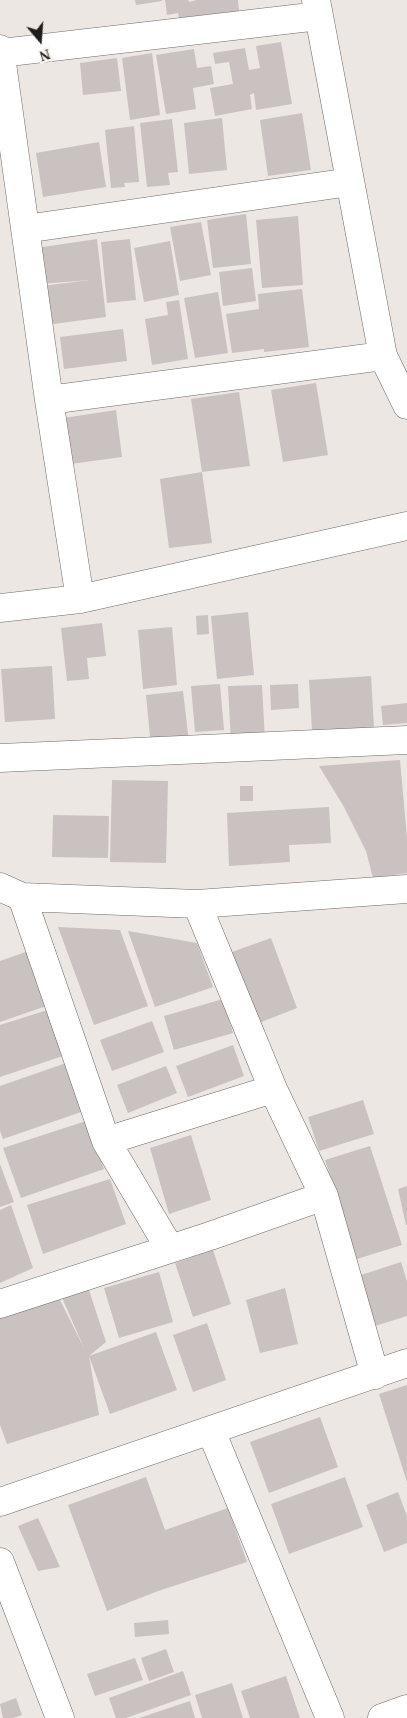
<!DOCTYPE html>
<html>
<head>
<meta charset="utf-8">
<style>
	body { margin:0 }
	#map { position:relative; width:407px; height:1718px; overflow:hidden; background:#ece7e2; font-family:Georgia,serif }
	canvas { display:block }
	.north { position:absolute; left:15px; top:15px; width:50px; height:50px; -webkit-text-stroke:4px #f9f4ef; paint-order:stroke; rotate:162deg; font-size:14px; font-weight:700; line-height:20px; text-align:center; color:#1f1e1c }
	.north::after { content:''; display:block; margin:auto; width:18px; height:22px; background:#1f1e1c; clip-path:polygon(50% 0,100% 100%,50% 72%,0 100%) }
</style>
</head>
<body>
<div id="map">
<canvas width="407" height="1718"></canvas>
<div class="north">N</div>
</div>
<script>
const ctx = document.querySelector('canvas').getContext('2d');
ctx.lineJoin = 'round';
function paint(path, color) {
  ctx.fillStyle = color;
  ctx.fill(path, 'evenodd');
}
function stroke(path, color, width, dash) {
  ctx.strokeStyle = color;
  ctx.lineWidth = width;
  ctx.lineCap = dash ? 'butt' : 'round';
  ctx.setLineDash(dash || []);
  ctx.stroke(path);
}
paint(new Path2D(`
	M 135,0 L 162,0 L 162,1 L 136,5 Z
	M 165,0 L 188,0 L 189,2 L 197,0 L 238,0 L 239,11 L 179,18 L 178,13 L 167,15 Z
	M 281,42 L 292,104 L 256,110 L 254,93 L 250,95 L 252,109 L 215,116 L 210,88 L 233,84 L 229,62 L 215,64 L 213,53 L 245,48 L 249,70 L 260,68 L 256,46 Z
	M 194,49 L 197,68 L 211,66 L 214,84 L 193,88 L 196,109 L 166,114 L 156,55 Z
	M 152,53 L 160,115 L 130,120 L 122,58 Z
	M 117,58 L 121,91 L 83,95 L 80,63 Z
	M 302,113 L 311,170 L 268,176 L 260,120 Z
	M 222,118 L 227,170 L 189,174 L 184,123 Z
	M 172,119 L 178,172 L 168,173 L 170,185 L 147,187 L 140,123 Z
	M 134,126 L 139,182 L 124,183 L 125,187 L 111,188 L 105,130 Z
	M 99,142 L 106,187 L 43,197 L 36,153 Z
	M 246,214 L 251,264 L 213,268 L 207,220 Z
	M 298,216 L 303,285 L 262,288 L 256,220 Z
	M 201,222 L 211,275 L 180,281 L 170,227 Z
	M 97,239 L 106,317 L 46,325 L 42,286 L 90,280 L 41,284 L 36,248 Z
	M 130,239 L 136,300 L 107,303 L 101,242 Z
	M 170,241 L 179,295 L 144,302 L 134,248 Z
	M 252,268 L 256,301 L 223,306 L 219,272 Z
	M 302,289 L 309,347 L 264,352 L 264,349 L 232,353 L 226,314 L 259,309 L 258,294 Z
	M 218,292 L 228,353 L 195,358 L 184,298 Z
	M 179,300 L 188,359 L 152,365 L 145,319 L 168,315 L 166,302 Z
	M 123,329 L 127,361 L 64,369 L 60,337 Z
	M 316,383 L 328,455 L 283,462 L 271,390 Z
	M 239,392 L 250,466 L 202,472 L 191,399 Z
	M 116,410 L 122,457 L 63,465 L 57,419 Z
	M 202,472 L 212,543 L 169,548 L 160,479 Z
	M 248,612 L 254,675 L 217,679 L 211,616 Z
	M 208,615 L 209,634 L 197,635 L 196,616 Z
	M 102,623 L 106,656 L 87,658 L 89,679 L 67,681 L 61,628 Z
	M 172,627 L 177,685 L 143,689 L 138,630 Z
	M 52,666 L 55,719 L 5,722 L 1,669 Z
	M 371,676 L 374,728 L 312,731 L 309,680 Z
	M 220,684 L 224,730 L 195,732 L 191,686 Z
	M 298,684 L 299,708 L 271,710 L 270,685 Z
	M 262,685 L 265,741 L 231,743 L 228,686 Z
	M 183,691 L 189,742 L 151,747 L 146,695 Z
	M 407,703 L 407,723 L 383,725 L 381,706 Z
	M 400,760 L 407,838 L 407,873 L 373,878 L 366,851 L 344,807 L 319,766 Z
	M 112,780 L 168,781 L 166,863 L 110,862 Z
	M 240,786 L 253,786 L 253,801 L 240,801 Z
	M 329,807 L 331,843 L 289,845 L 290,862 L 229,866 L 227,813 Z
	M 53,815 L 109,816 L 108,858 L 52,857 Z
	M 58,927 L 120,930 L 148,1006 L 94,1025 Z
	M 128,931 L 197,943 L 213,987 L 155,1007 Z
	M 271,938 L 297,1008 L 259,1023 L 232,952 Z
	M 37,948 L 55,1003 L 0,1022 L 0,961 Z
	M 223,999 L 233,1033 L 174,1050 L 164,1016 Z
	M 57,1007 L 72,1053 L 0,1077 L 0,1025 Z
	M 152,1021 L 164,1052 L 112,1071 L 100,1040 Z
	M 233,1045 L 244,1076 L 188,1097 L 176,1066 Z
	M 66,1063 L 84,1111 L 3,1139 L 0,1131 L 0,1086 Z
	M 166,1066 L 177,1093 L 128,1113 L 117,1085 Z
	M 363,1100 L 374,1134 L 319,1151 L 308,1117 Z
	M 86,1121 L 104,1169 L 21,1198 L 3,1148 Z
	M 191,1135 L 211,1200 L 169,1214 L 150,1148 Z
	M 370,1146 L 402,1245 L 357,1259 L 325,1160 Z
	M 0,1164 L 14,1202 L 0,1207 Z
	M 110,1179 L 126,1224 L 43,1254 L 27,1205 Z
	M 407,1186 L 407,1225 L 406,1225 L 398,1189 Z
	M 11,1205 L 33,1268 L 0,1283 L 0,1210 Z
	M 213,1250 L 231,1304 L 193,1317 L 175,1263 Z
	M 401,1262 L 407,1281 L 407,1316 L 375,1326 L 358,1276 Z
	M 159,1272 L 173,1322 L 119,1338 L 104,1288 Z
	M 88,1287 L 106,1342 L 89,1356 L 156,1332 L 177,1390 L 110,1414 L 89,1356 L 99,1415 L 7,1444 L 0,1425 L 0,1316 L 57,1294 L 84,1348 L 60,1293 Z
	M 285,1288 L 298,1344 L 260,1353 L 246,1300 Z
	M 207,1323 L 226,1380 L 193,1392 L 173,1335 Z
	M 407,1385 L 407,1482 L 379,1394 Z
	M 320,1417 L 338,1467 L 269,1493 L 250,1442 Z
	M 146,1477 L 165,1530 L 228,1508 L 247,1562 L 158,1591 L 107,1611 L 68,1505 Z
	M 345,1477 L 363,1527 L 289,1554 L 271,1504 Z
	M 398,1492 L 407,1516 L 407,1543 L 384,1552 L 366,1505 Z
	M 38,1518 L 60,1567 L 38,1571 L 18,1526 Z
	M 168,1620 L 169,1634 L 135,1637 L 134,1623 Z
	M 166,1649 L 174,1672 L 149,1681 L 141,1658 Z
	M 135,1658 L 143,1680 L 95,1696 L 87,1674 Z
	M 183,1671 L 191,1695 L 126,1718 L 116,1718 L 109,1698 Z
	M 286,1676 L 300,1718 L 250,1718 L 241,1691 Z
	M 232,1683 L 243,1718 L 202,1718 L 195,1695 Z
	M 16,1698 L 22,1715 L 13,1718 L 3,1718 L 0,1704 Z
	M 190,1701 L 195,1718 L 139,1718 Z`), '#c9c2c1');
const minor = new Path2D(`
	M 316,0 L 383,356 L 407,405
	M 0,49 L 49,400 L 80,599
	M 0,53 L 319,16
	M 25,229 L 350,182
	M 49,400 L 383,356
	M 0,608 L 80,599 L 407,526
	M 0,758 L 407,740
	M 0,887 L 22,897 L 197,904 L 407,889
	M 22,897 L 106,1141 L 170,1249
	M 197,904 L 273,1089 L 324,1196 L 375,1375
	M 106,1141 L 273,1089
	M 0,1304 L 210,1236 L 324,1196
	M 211,1431 L 330,1718
	M 0,1502 L 407,1363
	M 0,1562 L 60,1718
	M 382,1718 L 407,1709`);
stroke(minor, '#6e6a66', 29);
stroke(minor, '#fff', 28);
</script>
</body>
</html>
